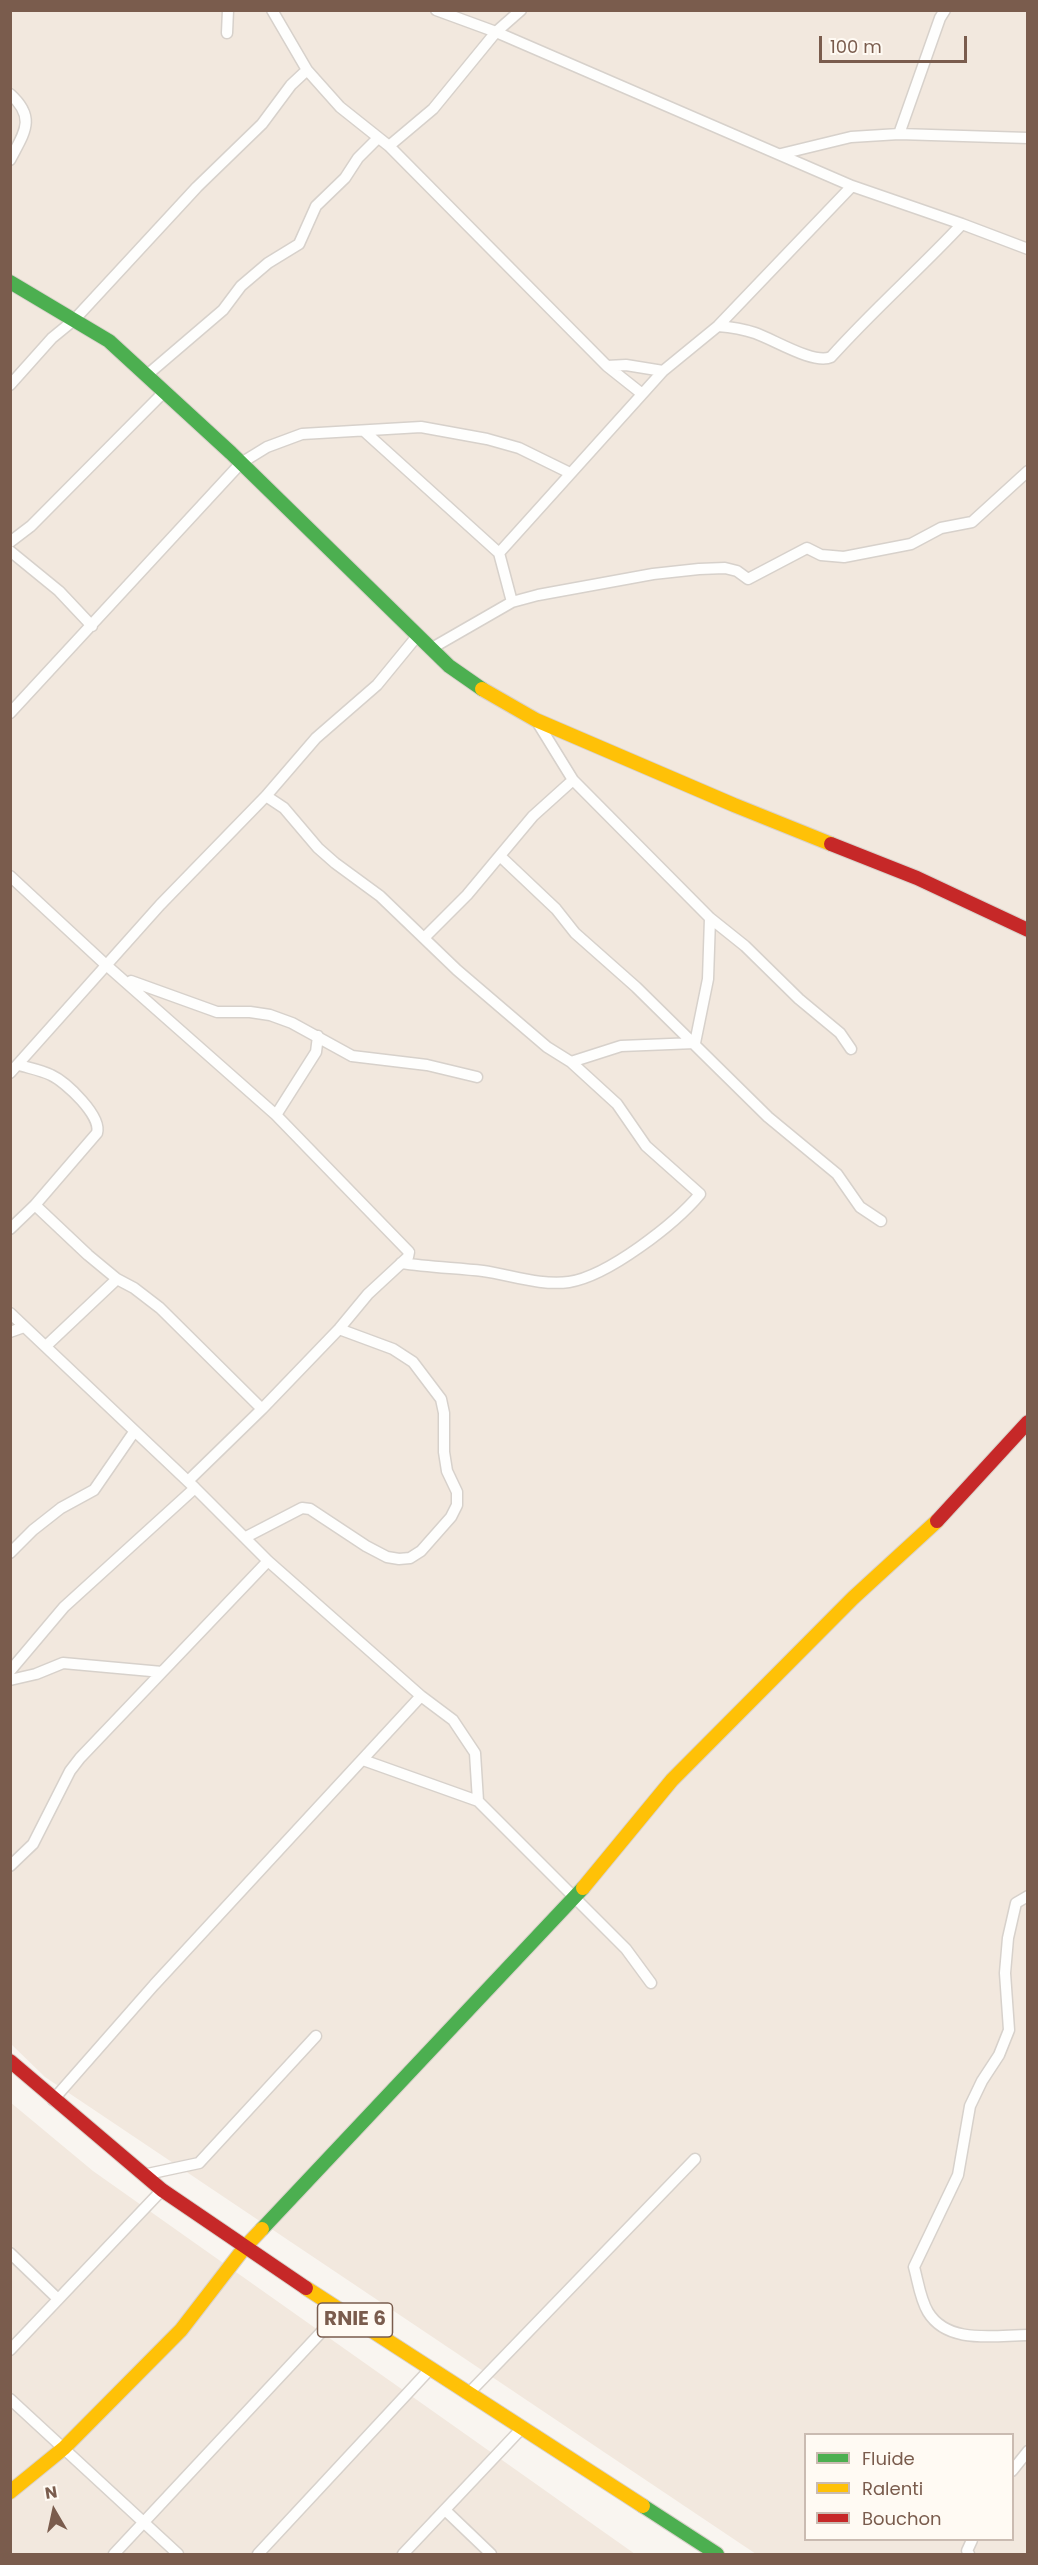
<!DOCTYPE html>
<html>
<head>
<meta charset="utf-8">
<style>
	body { margin:0 }
	#map { position:relative; width:1038px; height:2565px; overflow:hidden; background:#f9f5f0; font-family:Poppins,sans-serif }
	canvas { display:block }
	.frame { position:absolute; inset:0; border:12px solid #7a5c4d; pointer-events:none }
	.legend { position:absolute; left:804px; top:2433px; width:210px; height:108px; box-sizing:border-box; background:#fffaf3; border:2px solid #cabbb1; margin:0; padding:8px 10px; list-style:none; font-size:18px; color:#7a5c4d }
	.legend li { display:flex; align-items:center; gap:12px; height:30px }
	.legend b { width:30px; border:2px solid #cabbb1 }
	.north { position:absolute; left:24px; top:2481px; width:60px; height:60px; -webkit-text-stroke:4px #fffaf3; paint-order:stroke; rotate:351deg; font-size:16px; font-weight:700; line-height:24px; text-align:center; color:#7a5c4d }
	.north::after { content:''; display:block; margin:auto; width:21px; height:27px; background:#7a5c4d; clip-path:polygon(50% 0,100% 100%,50% 72%,0 100%) }
	.scale { position:absolute; left:819px; top:36px; width:148px; height:27px; box-sizing:border-box; border:3px solid #7a5c4d; border-top:0; padding-left:8px; font-size:18px; line-height:21px; white-space:nowrap; color:#7a5c4d; -webkit-text-stroke:4px #fffaf3; paint-order:stroke }
</style>
</head>
<body>
<div id="map">
<canvas width="1038" height="2565"></canvas>
<div class="frame"></div>
<ul class="legend">
<li><b style="height:8px;background:#4caf50"></b>Fluide</li>
<li><b style="height:8px;background:#ffc107"></b>Ralenti</li>
<li><b style="height:8px;background:#c62828"></b>Bouchon</li>
</ul>
<div class="north">N</div>
<div class="scale">100 m</div>
</div>
<script>
const ctx = document.querySelector('canvas').getContext('2d');
ctx.lineJoin = 'round';
function paint(path, color) {
  ctx.fillStyle = color;
  ctx.fill(path, 'evenodd');
}
function stroke(path, color, width, dash) {
  ctx.strokeStyle = color;
  ctx.lineWidth = width;
  ctx.lineCap = dash ? 'butt' : 'round';
  ctx.setLineDash(dash || []);
  ctx.stroke(path);
}
function label(font, color, halo, rows, align = 'center') {
  ctx.font = font + ' Poppins,sans-serif';
  ctx.lineWidth = 5;
  ctx.setLineDash([]);
  ctx.textBaseline = 'middle';
  ctx.strokeStyle = halo;
  ctx.fillStyle = color;
  for (const [text, x, y, turn = 0] of rows) {
    ctx.save();
    ctx.translate(x, y);
    ctx.rotate((+turn || 0) * Math.PI / 180);
    ctx.textAlign = isNaN(turn) ? turn : align;
    if (halo) ctx.strokeText(text, 0, 0);
    ctx.fillText(text, 0, 0);
    ctx.restore();
  }
}
paint(new Path2D(`
	M 10,11 L 1027,11 L 1027,2554 L 756,2554 L 45,2077 L 11,2044 ZM 806,2434 L 1012,2434 L 1012,2540 L 806,2540 Z
	M 10,2102 L 93,2171 L 635,2554 L 11,2554 Z`), '#f2e8de');
const street = new Path2D(`
	M 272,10 L 307,70 L 340,107 L 389,146 L 607,366 L 626,365 L 663,371 L 718,326 L 852,186
	M 436,10 L 496,32 L 852,186 L 962,224 L 1028,249
	M 227,33 L 228,10
	M 10,94 C 37,118 24,133 10,160
	M 899,134 L 940,18 L 945,10
	M 389,146 L 433,109 L 496,32 L 521,10
	M 781,154 L 851,137 L 899,134 L 1028,138
	M 718,326 C 730,327 743,329 755,333 C 773,339 814,365 831,357 C 872,311 919,270 962,224
	M 607,366 L 641,393
	M 147,375 L 223,310 L 241,286 L 268,263 L 299,244 L 316,206 L 345,178 L 358,158 L 378,138
	M 10,385 L 52,338 L 74,320 L 197,187 L 262,124 L 291,85 L 307,70
	M 364,431 L 499,553 L 512,602
	M 10,542 L 31,526 L 165,391
	M 10,551 L 59,591 L 92,626
	M 499,553 L 663,371
	M 432,648 L 512,602 L 538,595 L 653,574 L 699,569 L 725,568 L 737,571 L 748,579 L 807,548 L 821,555 L 844,557 L 911,544 L 941,528 L 972,522 L 1028,471
	M 10,713 L 241,463 L 267,447 L 302,434 L 421,427 L 487,439 L 519,448 L 570,473
	M 536,720 L 573,780 L 710,918 L 745,946 L 799,999 L 840,1033 L 851,1049
	M 266,796 L 284,808 L 318,848 L 335,863 L 380,896 L 457,970 L 547,1047 L 571,1062 L 617,1104 L 646,1146 L 700,1194 C 675,1224 608,1276 569,1282 C 541,1286 511,1275 483,1271 C 456,1268 428,1267 401,1263
	M 500,856 L 556,909 L 575,933 L 636,987 L 768,1117 L 837,1174 L 860,1207 L 881,1221
	M 10,876 L 105,964 L 276,1115 L 409,1252 L 408,1257 L 368,1294 L 339,1329 L 262,1409 L 188,1481
	M 425,937 L 467,895 L 533,816 L 573,780
	M 131,981 L 217,1012 L 250,1012 L 270,1015 L 292,1023 L 352,1056 L 427,1065 L 477,1077
	M 695,1043 L 708,979 L 710,918
	M 571,1062 L 621,1046 L 695,1043
	M 10,1073 L 160,905 L 266,796 L 316,738 L 377,685 L 418,635
	M 276,1115 L 316,1052 L 318,1036
	M 35,1205 L 88,1255 L 117,1279 L 134,1288 L 160,1308 L 262,1409
	M 10,1229 L 35,1205 L 97,1133 C 102,1116 66,1082 51,1075 C 41,1070 29,1068 19,1065
	M 10,1313 L 195,1488 L 268,1561 L 421,1696 L 154,1985 L 53,2100
	M 10,1332 L 24,1327
	M 46,1346 L 117,1279
	M 246,1537 L 302,1508 L 310,1509 L 366,1546 L 387,1557 L 399,1559 L 410,1558 L 421,1551 L 451,1517 L 457,1505 L 457,1492 L 447,1471 L 444,1452 L 444,1413 L 441,1399 L 413,1362 L 393,1349 L 339,1329
	M 10,1553 L 33,1530 L 61,1508 L 94,1490 L 134,1432
	M 10,1671 L 64,1607 L 195,1488
	M 10,1680 L 36,1674 L 63,1663 L 162,1672
	M 421,1696 L 453,1720 L 475,1753 L 478,1801
	M 363,1760 L 478,1801 L 626,1949 L 651,1983
	M 10,1866 L 33,1844 L 70,1771 L 80,1758 L 268,1561
	M 1028,1896 L 1016,1903 L 1008,1938 L 1005,1973 L 1009,2030 L 999,2055 L 982,2081 L 970,2106 L 958,2175 L 914,2267 C 918,2281 920,2299 928,2312 C 948,2345 995,2335 1028,2335
	M 143,2175 L 199,2163 L 316,2036
	M 10,2253 L 58,2299
	M 10,2350 L 162,2190
	M 469,2393 L 695,2159
	M 10,2399 L 178,2554
	M 1012,2471 L 1028,2451
	M 445,2510 L 491,2554
	M 114,2554 L 341,2311
	M 258,2554 L 431,2368
	M 403,2554 L 523,2427
	M 969,2554 L 967,2551 L 972,2540`);
const fast = new Path2D(`
	M 10,282 L 109,341 L 231,453 L 449,666 L 482,689
	M 262,2229 L 583,1888
	M 643,2506 L 717,2554`);
const slow = new Path2D(`
	M 482,689 L 536,720 L 734,805 L 831,844
	M 583,1888 L 672,1780 L 853,1598 L 937,1521
	M 306,2288 L 643,2506
	M 10,2492 L 64,2448 L 181,2330 L 245,2247 L 262,2229`);
const jam = new Path2D(`
	M 831,844 L 917,878 L 1028,930
	M 937,1521 L 1028,1422
	M 10,2061 L 162,2190 L 306,2288`);
stroke(street, '#d7d1cb', 13);
stroke(fast, '#d9d2cb', 16);
stroke(slow, '#d9d2cb', 16);
stroke(jam, '#d9d2cb', 16);
stroke(street, '#fefefd', 10);
stroke(fast, '#4caf50', 14);
stroke(slow, '#ffc107', 14);
stroke(jam, '#c62828', 14);
for (const [x, y, w] of [
	[355,2320,75]
]) {
  const box = new Path2D();
  box.roundRect(x - w / 2, y - 17, w, 34, 4.5);
  ctx.fillStyle = '#fffaf3';
  ctx.fill(box);
  stroke(box, '#7a5c4d', 1.5);
}
label('bold 20px', '#7a5c4d', null, [
	["RNIE 6",355,2320]
]);
</script>
</body>
</html>
